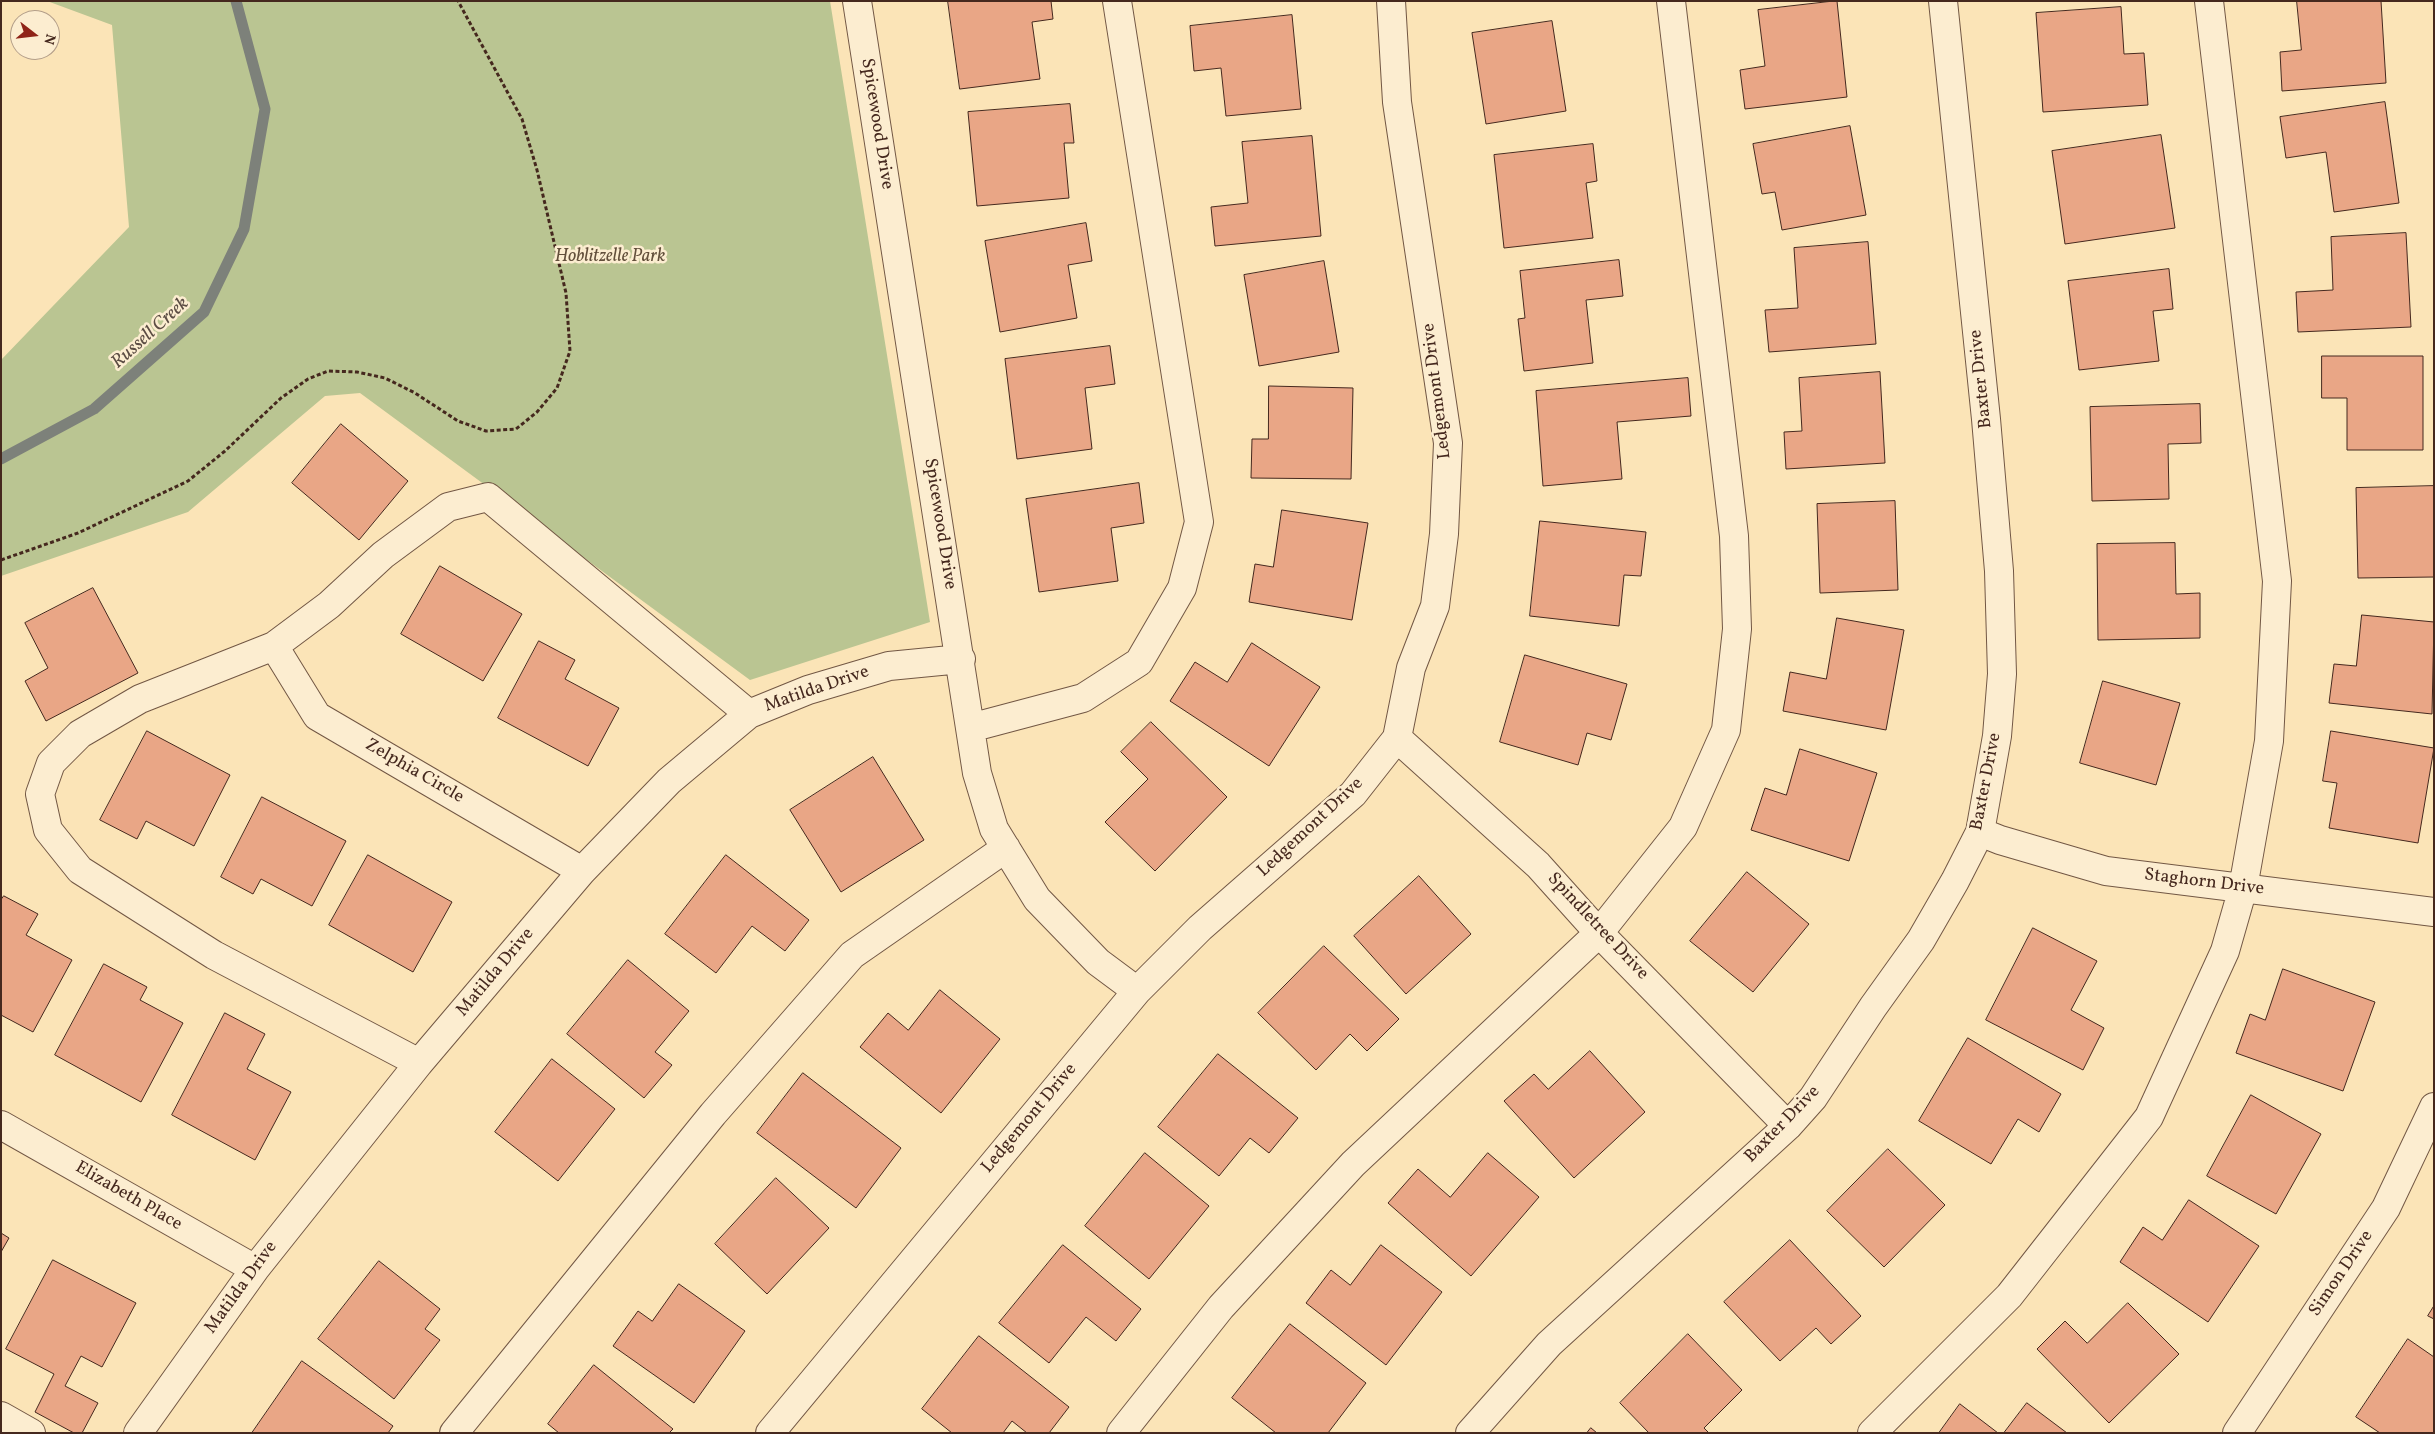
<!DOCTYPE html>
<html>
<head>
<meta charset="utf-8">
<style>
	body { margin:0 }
	#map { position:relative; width:2435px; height:1434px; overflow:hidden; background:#fbe4b7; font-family:Vollkorn,serif }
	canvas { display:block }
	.frame { position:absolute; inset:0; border:2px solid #45281e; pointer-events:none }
	.north { position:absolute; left:10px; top:10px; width:50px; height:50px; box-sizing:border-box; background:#fcedd0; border:1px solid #b39e89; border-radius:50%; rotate:106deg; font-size:14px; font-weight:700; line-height:20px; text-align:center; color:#45281e }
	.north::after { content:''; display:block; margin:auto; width:18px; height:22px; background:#8f2418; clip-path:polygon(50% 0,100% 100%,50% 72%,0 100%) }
</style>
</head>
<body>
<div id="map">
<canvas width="2435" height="1434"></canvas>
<div class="frame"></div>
<div class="north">N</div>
</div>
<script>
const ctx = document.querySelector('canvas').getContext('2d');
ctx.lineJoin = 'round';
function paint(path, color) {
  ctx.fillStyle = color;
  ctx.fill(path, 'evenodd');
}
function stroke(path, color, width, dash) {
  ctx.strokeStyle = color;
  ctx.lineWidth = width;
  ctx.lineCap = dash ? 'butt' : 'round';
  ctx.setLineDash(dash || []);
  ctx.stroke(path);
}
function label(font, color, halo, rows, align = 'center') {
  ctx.font = font + ' Vollkorn,serif';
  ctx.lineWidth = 5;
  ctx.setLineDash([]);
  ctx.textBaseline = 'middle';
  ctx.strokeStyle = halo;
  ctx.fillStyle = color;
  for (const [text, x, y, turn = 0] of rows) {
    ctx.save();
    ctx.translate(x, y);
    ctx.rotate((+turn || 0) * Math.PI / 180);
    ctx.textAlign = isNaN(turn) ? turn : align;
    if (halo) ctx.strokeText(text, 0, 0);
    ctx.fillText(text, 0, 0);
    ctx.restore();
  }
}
paint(new Path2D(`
	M 47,1 L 830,1 L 930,622 L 750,680 L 360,393 L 325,396 L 188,512 L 1,576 L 1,360 L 129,227 L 112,25 Z`), '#bac592');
stroke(new Path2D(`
	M 1,459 L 94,409 L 204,312 L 244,229 L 265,109 L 236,1`), '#7d817a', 11);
const building = new Path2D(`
	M 948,1 L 1051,1 L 1053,19 L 1032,22 L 1040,79 L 960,89 Z
	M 1837,1 L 1847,97 L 1745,109 L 1740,70 L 1765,66 L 1758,10 Z
	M 2297,1 L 2381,1 L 2386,83 L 2282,91 L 2280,52 L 2301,50 Z
	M 2121,7 L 2124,54 L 2144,53 L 2148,105 L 2043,112 L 2036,13 Z
	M 1292,15 L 1301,109 L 1226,116 L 1221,68 L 1194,71 L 1190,26 Z
	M 1552,21 L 1566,111 L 1486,124 L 1472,33 Z
	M 2385,102 L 2399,203 L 2334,212 L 2326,152 L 2286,158 L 2280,117 Z
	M 1070,104 L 1074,143 L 1064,143 L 1069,198 L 977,206 L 968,112 Z
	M 1850,126 L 1866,215 L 1782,230 L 1775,192 L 1762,194 L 1753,144 Z
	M 2161,135 L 2175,228 L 2065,244 L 2052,151 Z
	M 1312,136 L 1321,236 L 1215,246 L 1211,207 L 1248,203 L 1242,142 Z
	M 1593,144 L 1597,181 L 1586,183 L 1593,238 L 1504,248 L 1494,155 Z
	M 1086,223 L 1092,261 L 1068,265 L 1077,318 L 1000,332 L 985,241 Z
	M 2406,233 L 2411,327 L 2298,332 L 2296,292 L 2333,290 L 2331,237 Z
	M 1868,242 L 1876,344 L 1769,352 L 1765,310 L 1798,308 L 1794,248 Z
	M 1619,260 L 1623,296 L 1586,300 L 1593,363 L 1524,371 L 1518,319 L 1525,318 L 1520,271 Z
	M 1324,261 L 1339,352 L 1259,366 L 1244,275 Z
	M 2169,269 L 2173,309 L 2153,311 L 2159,361 L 2079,370 L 2068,281 Z
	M 1110,346 L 1115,384 L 1085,388 L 1092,449 L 1017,459 L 1005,359 Z
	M 2322,356 L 2423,356 L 2423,450 L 2347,450 L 2347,398 L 2322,398 Z
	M 1880,372 L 1885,463 L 1786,469 L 1784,432 L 1802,431 L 1799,378 Z
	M 1688,378 L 1691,416 L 1617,422 L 1622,479 L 1543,486 L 1536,391 Z
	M 1269,386 L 1353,388 L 1351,479 L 1251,478 L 1252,439 L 1268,439 Z
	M 2200,404 L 2201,443 L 2168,444 L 2169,499 L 2092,501 L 2090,407 Z
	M 341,424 L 408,481 L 359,540 L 292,483 Z
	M 1139,483 L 1144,523 L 1111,528 L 1118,581 L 1039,592 L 1026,499 Z
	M 2434,486 L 2434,577 L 2358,578 L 2356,488 Z
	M 1895,501 L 1898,590 L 1820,593 L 1817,504 Z
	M 1282,510 L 1368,523 L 1352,620 L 1249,602 L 1255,564 L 1273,567 Z
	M 1540,521 L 1646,532 L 1641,576 L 1624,575 L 1619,626 L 1530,616 Z
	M 2175,543 L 2176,594 L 2200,593 L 2200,638 L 2098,640 L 2097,544 Z
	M 440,566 L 522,614 L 483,681 L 401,634 Z
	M 93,588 L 138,673 L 46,721 L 25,681 L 48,668 L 25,623 Z
	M 2362,615 L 2434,622 L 2432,714 L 2329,703 L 2334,664 L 2356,666 Z
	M 1837,618 L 1904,630 L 1886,730 L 1783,711 L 1790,672 L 1826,679 Z
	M 539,641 L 575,660 L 565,679 L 619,708 L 588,766 L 498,718 Z
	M 1252,643 L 1320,687 L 1269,766 L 1170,701 L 1195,662 L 1227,682 Z
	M 1525,655 L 1627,684 L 1611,740 L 1587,733 L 1578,765 L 1500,742 Z
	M 2103,681 L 2180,703 L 2156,785 L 2080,763 Z
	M 1151,722 L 1227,797 L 1155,871 L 1105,822 L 1148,779 L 1121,752 Z
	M 147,731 L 230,775 L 194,846 L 146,821 L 137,839 L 100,820 Z
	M 2331,731 L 2434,748 L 2418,843 L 2329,828 L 2337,783 L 2323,781 Z
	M 1800,749 L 1877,773 L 1849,861 L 1751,830 L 1765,788 L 1786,795 Z
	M 873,757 L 924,840 L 841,892 L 790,810 Z
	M 262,797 L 346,841 L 312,906 L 261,879 L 253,894 L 221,877 Z
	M 368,855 L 452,902 L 413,972 L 329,925 Z
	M 726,855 L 809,920 L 785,951 L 752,926 L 716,973 L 665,934 Z
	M 1747,872 L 1809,924 L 1753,992 L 1690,941 Z
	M 1419,876 L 1471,934 L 1406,994 L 1354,936 Z
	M 4,896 L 38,914 L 26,935 L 72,960 L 33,1032 L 1,1015 L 1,900 Z
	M 2033,928 L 2097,961 L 2071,1010 L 2104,1028 L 2083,1070 L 1986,1020 Z
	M 1324,946 L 1399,1019 L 1367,1051 L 1350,1034 L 1316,1070 L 1258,1013 Z
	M 628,960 L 689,1011 L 655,1052 L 672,1065 L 644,1098 L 567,1034 Z
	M 104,964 L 147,987 L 140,1000 L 183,1023 L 141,1102 L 55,1055 Z
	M 2283,969 L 2375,1002 L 2343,1091 L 2236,1053 L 2250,1014 L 2265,1020 Z
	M 940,990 L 1000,1039 L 941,1113 L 860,1047 L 888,1013 L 908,1030 Z
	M 225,1013 L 265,1034 L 247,1069 L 291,1092 L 255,1160 L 172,1115 Z
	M 1968,1038 L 2061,1094 L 2039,1132 L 2018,1119 L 1991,1164 L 1919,1121 Z
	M 1590,1051 L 1645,1112 L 1574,1178 L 1504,1101 L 1534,1074 L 1548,1089 Z
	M 1218,1054 L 1298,1118 L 1269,1153 L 1250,1138 L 1219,1176 L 1158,1127 Z
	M 552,1059 L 615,1109 L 558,1181 L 495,1132 Z
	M 803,1073 L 901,1148 L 856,1208 L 757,1133 Z
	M 2251,1095 L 2321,1134 L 2276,1214 L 2207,1176 Z
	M 1888,1149 L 1945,1205 L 1884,1267 L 1827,1211 Z
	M 1145,1153 L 1209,1206 L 1149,1279 L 1085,1226 Z
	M 1488,1153 L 1539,1197 L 1471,1276 L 1388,1203 L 1418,1169 L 1450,1197 Z
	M 776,1178 L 829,1228 L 767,1294 L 715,1244 Z
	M 2189,1200 L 2259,1246 L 2208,1322 L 2120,1262 L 2143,1227 L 2162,1240 Z
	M 1,1233 L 9,1238 L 1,1252 Z
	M 1790,1240 L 1861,1316 L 1831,1344 L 1816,1328 L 1780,1361 L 1724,1302 Z
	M 1063,1245 L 1141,1309 L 1116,1341 L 1086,1317 L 1049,1363 L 999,1323 Z
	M 1381,1245 L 1442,1292 L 1386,1365 L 1306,1303 L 1331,1270 L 1350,1285 Z
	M 53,1260 L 136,1303 L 102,1367 L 81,1356 L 65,1386 L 98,1403 L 82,1433 L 74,1433 L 35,1412 L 54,1374 L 6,1349 Z
	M 379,1261 L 440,1309 L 425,1329 L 440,1340 L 394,1399 L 318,1339 Z
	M 679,1284 L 745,1331 L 694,1403 L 613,1346 L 638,1311 L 652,1321 Z
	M 2128,1303 L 2179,1354 L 2109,1423 L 2037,1349 L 2065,1321 L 2087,1343 Z
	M 2434,1306 L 2434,1319 L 2428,1316 Z
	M 1290,1324 L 1366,1383 L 1328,1433 L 1276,1433 L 1232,1398 Z
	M 1688,1334 L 1742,1390 L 1704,1428 L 1709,1433 L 1649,1433 L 1620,1403 Z
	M 979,1336 L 1069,1407 L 1049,1433 L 1027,1433 L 1012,1421 L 1003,1433 L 952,1433 L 922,1409 Z
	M 2408,1339 L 2434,1357 L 2434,1433 L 2380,1433 L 2356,1417 Z
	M 302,1361 L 393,1426 L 388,1433 L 252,1433 Z
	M 594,1365 L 673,1429 L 669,1433 L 559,1433 L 548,1424 Z
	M 2027,1403 L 2067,1433 L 2004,1433 Z
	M 1960,1404 L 1998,1433 L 1939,1433 Z
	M 1591,1428 L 1597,1433 L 1587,1433 Z`);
paint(building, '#e9a686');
stroke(building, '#45281e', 1);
const minor = new Path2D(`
	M 857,1 L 977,773 L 994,829 L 1037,899 L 1098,962 L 1137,991
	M 274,646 L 317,716 L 582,871
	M 970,728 L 1083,698 L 1139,662 L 1182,588 L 1199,522 L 1117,1
	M 1397,738 L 1538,865 L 1599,933 L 1788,1126
	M 1980,832 L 2000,840 L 2106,871 L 2434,912
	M 419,1063 L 214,955 L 80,870 L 48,830 L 40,794 L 51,763 L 80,734 L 140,699 L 274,646 L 329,605 L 383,555 L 448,507 L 488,497 L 749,714
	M 1,1125 L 255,1269
	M 1,1416 L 31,1433
	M 138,1433 L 255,1269 L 419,1063 L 582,871 L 669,781 L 749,714 L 808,690 L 889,666 L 961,659
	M 454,1433 L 713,1114 L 852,955 L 1006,848
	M 770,1433 L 1137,991 L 1200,928 L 1353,794 L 1397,738 L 1411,668 L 1435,606 L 1444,534 L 1448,443 L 1397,102 L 1391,1
	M 1121,1433 L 1221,1307 L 1353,1164 L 1599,933 L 1683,827 L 1726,730 L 1737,629 L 1734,536 L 1671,1
	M 1470,1433 L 1549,1344 L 1788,1126 L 1813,1098 L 1873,1007 L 1921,940 L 1955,881 L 1980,832 L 1997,736 L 2002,674 L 1999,571 L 1986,419 L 1943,1
	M 1872,1433 L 2009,1296 L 2149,1117 L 2225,951 L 2243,888 L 2269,741 L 2277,581 L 2209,1
	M 2237,1433 L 2386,1208 L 2434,1107`);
stroke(minor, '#725744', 30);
stroke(new Path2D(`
	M 1,560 L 78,533 L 188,481 L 225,451 L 281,398 L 308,379 L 328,371 L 357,372 L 385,378 L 415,393 L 458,421 L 486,431 L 516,429 L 537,412 L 557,388 L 570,351 L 566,293 L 537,170 L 522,119 L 458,1`), '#45281e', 3, [4, 2.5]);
stroke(minor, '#fcedd0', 28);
label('18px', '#45281e', '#fcedd0', [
	["Spicewood Drive",876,124,81],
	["Baxter Drive",1982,379,-96],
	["Ledgemont Drive",1438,391,-97],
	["Spicewood Drive",939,524,81],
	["Matilda Drive",817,690,-19],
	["Zelphia Circle",414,772,30],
	["Baxter Drive",1987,782,-79],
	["Ledgemont Drive",1311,828,-43],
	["Staghorn Drive",2204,883,7],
	["Spindletree Drive",1597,927,47],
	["Matilda Drive",496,973,-50],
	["Ledgemont Drive",1030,1119,-50],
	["Baxter Drive",1783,1125,-46],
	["Elizabeth Place",128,1197,30],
	["Simon Drive",2342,1274,-56],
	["Matilda Drive",242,1288,-54]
]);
label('italic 18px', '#624f3b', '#fcedd0', [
	["Hoblitzelle Park",610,258]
]);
label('italic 19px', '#5c4d44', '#fcedd0', [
	["Russell Creek",151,334,-42]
]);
</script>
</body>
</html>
